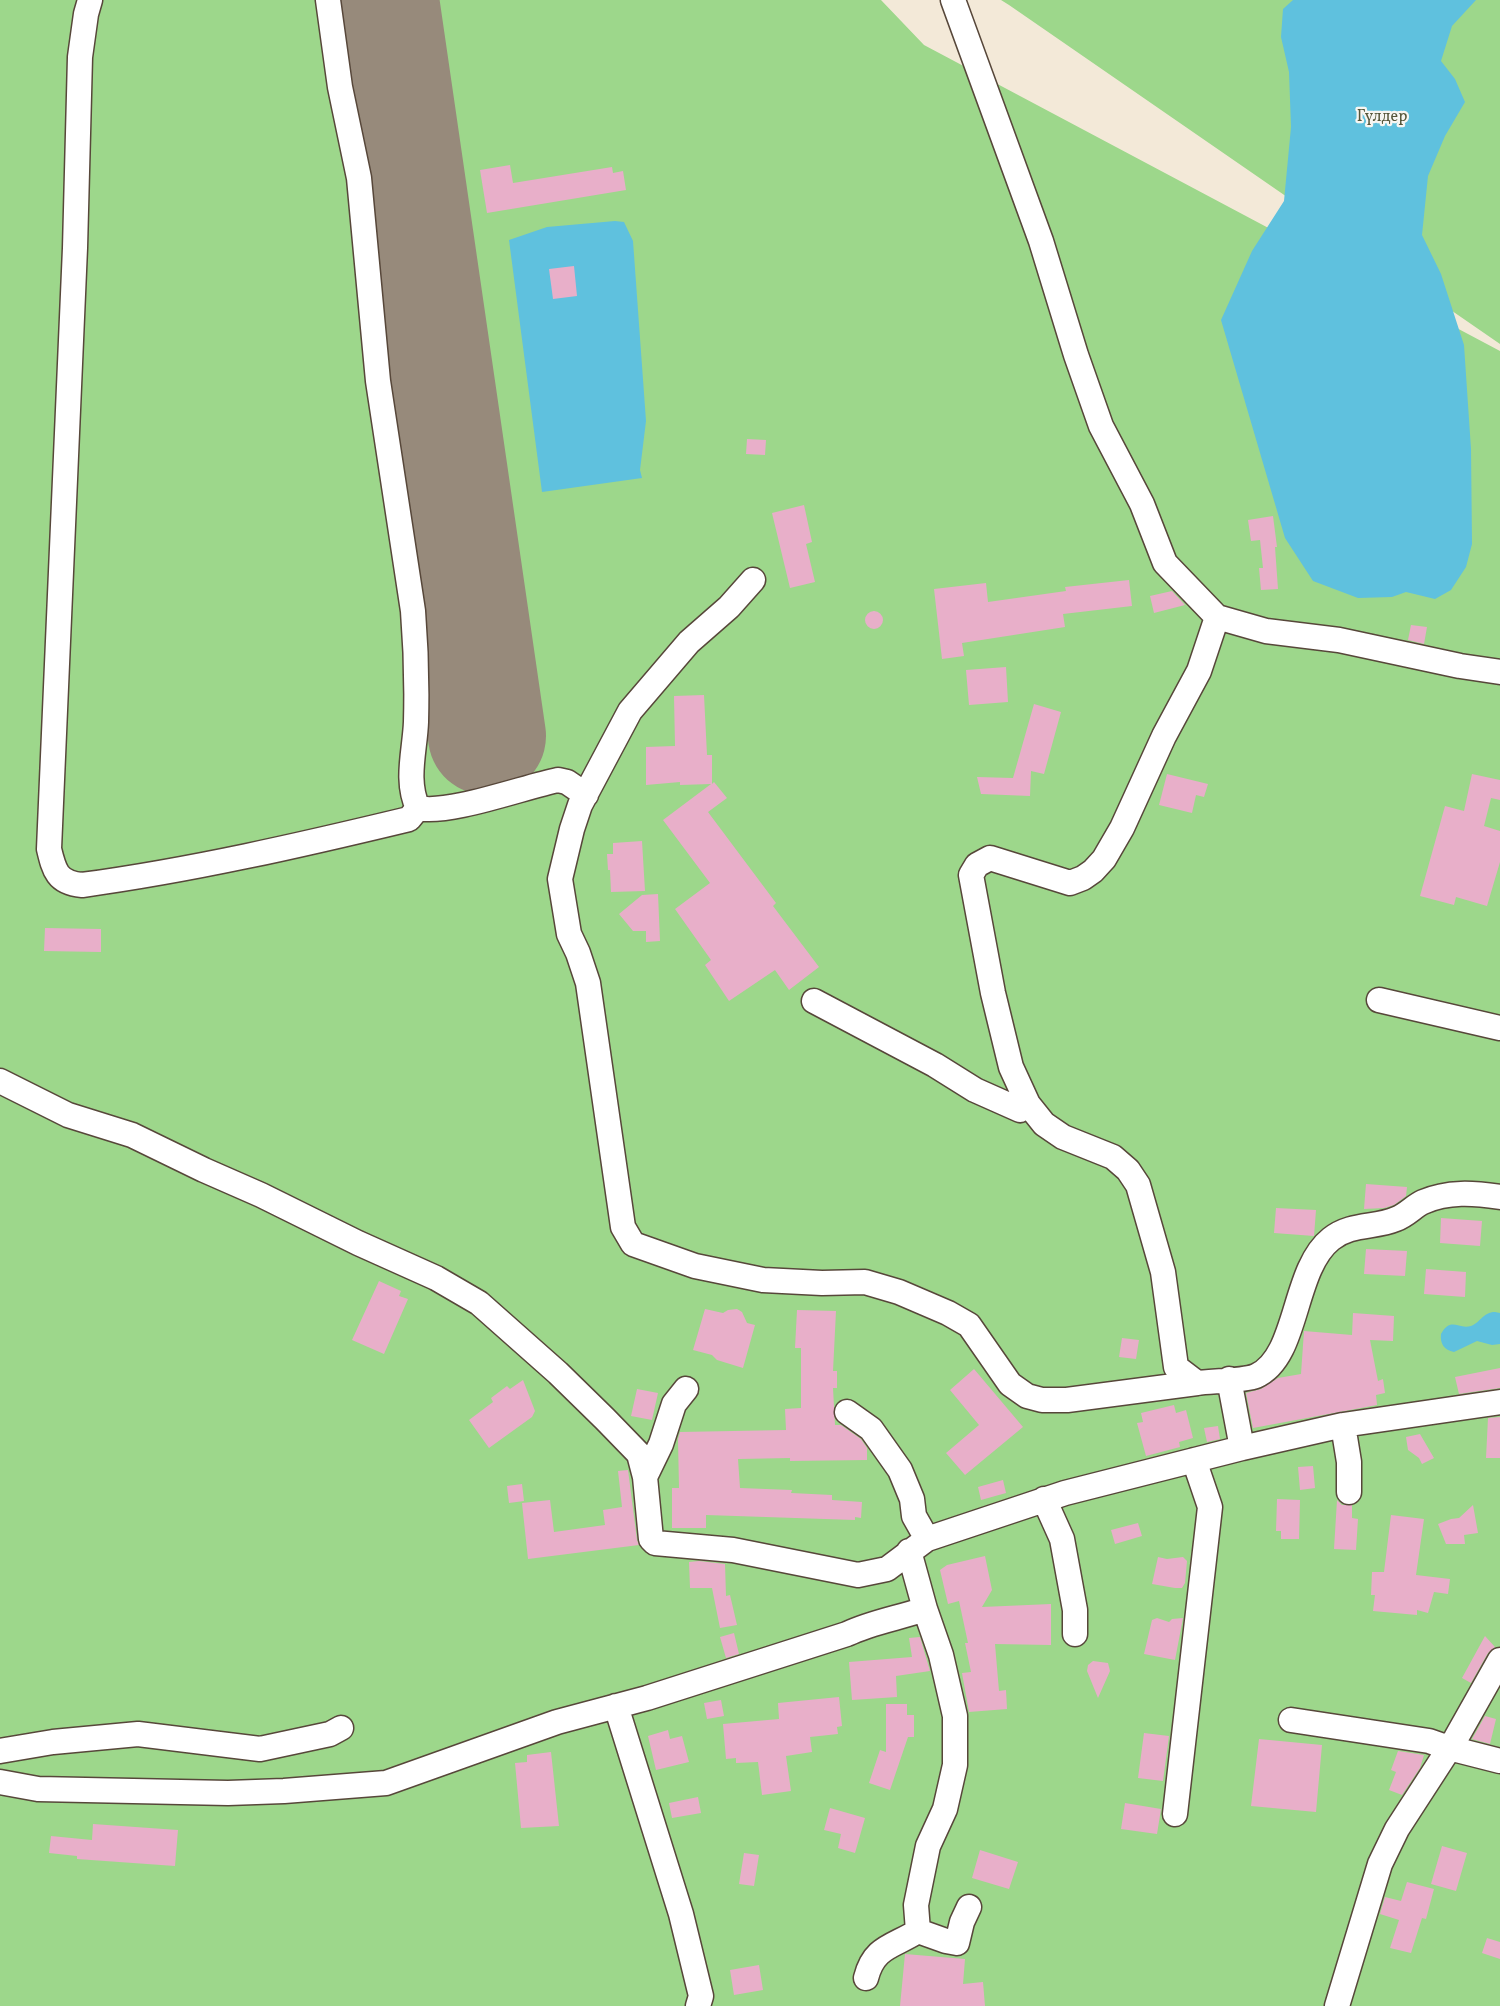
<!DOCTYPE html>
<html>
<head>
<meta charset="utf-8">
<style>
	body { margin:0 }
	canvas { display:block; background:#f3e9d8 }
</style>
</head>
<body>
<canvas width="1500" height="2006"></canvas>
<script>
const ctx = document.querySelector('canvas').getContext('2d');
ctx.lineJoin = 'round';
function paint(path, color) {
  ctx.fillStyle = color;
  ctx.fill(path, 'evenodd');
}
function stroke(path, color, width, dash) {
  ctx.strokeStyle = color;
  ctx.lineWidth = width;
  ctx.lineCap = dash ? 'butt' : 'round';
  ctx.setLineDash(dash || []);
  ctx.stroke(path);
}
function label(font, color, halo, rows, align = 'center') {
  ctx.font = font + ' Vollkorn,serif';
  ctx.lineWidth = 4.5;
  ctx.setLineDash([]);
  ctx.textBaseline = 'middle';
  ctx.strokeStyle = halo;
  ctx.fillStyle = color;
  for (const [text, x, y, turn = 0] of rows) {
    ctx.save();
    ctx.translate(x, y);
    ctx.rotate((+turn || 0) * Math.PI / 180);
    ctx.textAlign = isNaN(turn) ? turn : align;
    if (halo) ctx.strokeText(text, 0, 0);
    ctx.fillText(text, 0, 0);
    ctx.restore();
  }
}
paint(new Path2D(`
	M 0,0 L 881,0 L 924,45 L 1500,351 L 1500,2006 L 0,2006 Z
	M 1001,0 L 1500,0 L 1500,344 L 1009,5 Z`), '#9dd78b');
paint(new Path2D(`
	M 1293,0 L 1476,0 L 1452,26 L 1441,61 L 1455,79 L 1465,102 L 1445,136 L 1428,176 L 1422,235 L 1441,274 L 1464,345 L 1471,449 L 1472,544 L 1466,567 L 1451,590 L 1435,599 L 1406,592 L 1392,597 L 1358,598 L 1313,581 L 1285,538 L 1221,320 L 1252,251 L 1284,201 L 1291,127 L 1289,72 L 1281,37 L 1283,9 Z
	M 448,82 C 456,98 453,138 456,158 L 451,163 L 435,161 C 429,148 427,99 432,86 Z
	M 615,221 L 624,222 L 633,241 L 646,421 L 640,470 L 642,478 L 542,492 L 509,240 L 547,227 Z
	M 1495,1312 L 1500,1313 L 1500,1344 L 1492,1345 L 1477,1341 L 1454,1352 C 1444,1350 1440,1344 1441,1334 C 1451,1316 1458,1330 1471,1326 C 1481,1322 1483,1312 1495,1312 Z`), '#5fc1de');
stroke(new Path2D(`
	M 380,0 L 487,736`), '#978a7b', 118);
paint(new Path2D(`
	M 510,165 L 513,183 L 612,167 L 613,173 L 623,171 L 626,190 L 487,213 L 480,170 Z
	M 574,266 L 577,296 L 553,299 L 549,269 Z
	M 747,439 L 766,440 L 765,455 L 746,454 Z
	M 804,505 L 812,542 L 806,544 L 815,582 L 790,588 L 772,513 Z
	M 1273,516 L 1277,547 L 1275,547 L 1278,589 L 1261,590 L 1259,568 L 1263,568 L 1260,540 L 1251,541 L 1248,520 Z
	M 1129,580 L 1132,606 L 1063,614 L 1065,627 L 962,643 L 964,656 L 942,659 L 934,589 L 986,583 L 988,602 L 1066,591 L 1065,587 Z
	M 1172,591 L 1185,605 L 1154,613 L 1150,596 Z
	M865 620a9 9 0 1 1 18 0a9 9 0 1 1-18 0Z
	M 1411,625 L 1427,627 L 1424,644 L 1408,640 Z
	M 1006,667 L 1008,702 L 969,705 L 966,670 Z
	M 704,695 L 707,755 L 712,755 L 712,784 L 714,782 L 727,798 L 708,812 L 776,903 L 773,906 L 819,967 L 789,990 L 775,970 L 729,1001 L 705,965 L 711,960 L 675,909 L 710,883 L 663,820 L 711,784 L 680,785 L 680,782 L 646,785 L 646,747 L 675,746 L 674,696 Z
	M 1034,704 L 1061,712 L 1044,774 L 1031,771 L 1030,796 L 981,794 L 977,777 L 1013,778 Z
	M 1167,774 L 1208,784 L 1204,797 L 1196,795 L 1192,813 L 1159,805 Z
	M 1472,774 L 1500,780 L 1500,800 L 1491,798 L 1484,826 L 1500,831 L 1500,862 L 1487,906 L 1456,897 L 1454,905 L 1420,896 L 1445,806 L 1464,811 Z
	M 642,841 L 645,891 L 611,892 L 610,870 L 608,870 L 607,854 L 613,854 L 613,843 Z
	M 658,894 L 660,941 L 646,942 L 646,931 L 633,931 L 619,914 L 642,895 Z
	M 45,928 L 101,929 L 101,952 L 44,951 Z
	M 1366,1184 L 1407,1187 L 1406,1196 L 1394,1205 L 1384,1208 L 1364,1209 Z
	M 1276,1208 L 1316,1210 L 1314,1236 L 1274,1233 Z
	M 1441,1218 L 1482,1221 L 1480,1246 L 1440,1243 Z
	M 1366,1249 L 1407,1251 L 1405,1276 L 1364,1274 Z
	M 1426,1269 L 1466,1272 L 1465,1297 L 1424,1294 Z
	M 379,1281 L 401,1291 L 399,1296 L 408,1299 L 384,1354 L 352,1340 Z
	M 705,1309 L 723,1313 L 728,1310 L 737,1309 L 742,1312 L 747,1323 L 755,1325 L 743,1368 L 717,1360 L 712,1355 L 693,1350 Z
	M 797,1310 L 836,1311 L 833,1371 L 837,1371 L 837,1388 L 833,1388 L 835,1425 L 841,1425 L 861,1439 L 867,1448 L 867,1460 L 790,1461 L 790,1458 L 738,1459 L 740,1488 L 792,1490 L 791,1493 L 832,1495 L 832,1500 L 862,1502 L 861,1518 L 855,1517 L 855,1520 L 706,1515 L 706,1528 L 672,1528 L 672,1488 L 679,1488 L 678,1439 L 680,1432 L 786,1430 L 785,1409 L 801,1408 L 801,1348 L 795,1348 Z
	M 1353,1313 L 1394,1316 L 1393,1341 L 1370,1340 L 1378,1381 L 1383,1379 L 1385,1393 L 1376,1395 L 1377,1405 L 1253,1428 L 1246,1393 L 1261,1389 L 1278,1378 L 1301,1374 L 1304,1331 L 1352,1335 Z
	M 1122,1338 L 1139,1340 L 1136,1359 L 1119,1357 Z
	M 1500,1368 L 1500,1388 L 1459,1394 L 1455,1377 Z
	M 974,1369 L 1023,1427 L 965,1475 L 946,1453 L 979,1425 L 950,1390 Z
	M 523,1380 L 535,1411 L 532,1417 L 489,1448 L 469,1420 L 493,1402 L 491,1398 L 507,1386 L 510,1389 Z
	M 637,1389 L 658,1393 L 652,1420 L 631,1416 Z
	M 1174,1405 L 1176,1413 L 1186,1410 L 1193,1438 L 1179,1442 L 1180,1447 L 1146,1456 L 1137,1423 L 1143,1422 L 1141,1413 Z
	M 1500,1417 L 1500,1458 L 1486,1458 L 1488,1418 Z
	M 1218,1426 L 1220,1439 L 1207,1442 L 1204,1428 Z
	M 1420,1434 L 1434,1458 L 1422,1464 L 1419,1458 L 1408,1450 L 1406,1437 Z
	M 1313,1466 L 1315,1488 L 1300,1490 L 1298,1467 Z
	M 628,1470 L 637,1540 L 639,1545 L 528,1559 L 522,1503 L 550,1500 L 554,1532 L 605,1525 L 603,1510 L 622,1507 L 618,1471 Z
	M 1003,1480 L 1006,1493 L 981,1500 L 978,1487 Z
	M 522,1484 L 524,1501 L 509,1503 L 507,1486 Z
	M 1277,1499 L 1300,1500 L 1299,1539 L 1281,1539 L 1281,1531 L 1276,1531 Z
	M 1337,1500 L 1342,1505 L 1352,1505 L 1352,1518 L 1358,1519 L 1356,1550 L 1334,1549 Z
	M 1473,1505 L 1478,1533 L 1464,1535 L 1465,1544 L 1446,1544 L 1438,1524 L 1451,1519 L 1459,1518 Z
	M 1391,1515 L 1424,1519 L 1416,1575 L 1450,1579 L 1448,1594 L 1434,1592 L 1428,1613 L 1417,1610 L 1417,1615 L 1373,1611 L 1375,1595 L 1371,1595 L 1372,1572 L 1384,1572 Z
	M 1138,1523 L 1142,1536 L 1115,1544 L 1111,1530 Z
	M 985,1556 L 992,1590 L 982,1607 L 1051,1604 L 1051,1645 L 995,1644 L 999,1691 L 1006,1690 L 1007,1709 L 969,1712 L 962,1673 L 971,1672 L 965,1643 L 968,1643 L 959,1601 L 948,1604 L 940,1570 L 947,1565 Z
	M 1158,1557 L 1167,1559 L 1183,1557 L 1187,1561 L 1185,1583 L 1182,1588 L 1175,1588 L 1152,1584 Z
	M 699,1561 L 725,1564 L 726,1596 L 730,1595 L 737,1625 L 720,1628 L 712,1588 L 690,1588 L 689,1562 Z
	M 1157,1618 L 1169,1622 L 1172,1619 L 1183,1618 L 1175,1660 L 1144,1654 L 1152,1620 Z
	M 734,1633 L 739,1654 L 726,1658 L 720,1637 Z
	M 1485,1636 L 1495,1647 L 1488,1653 L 1471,1683 L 1462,1678 Z
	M 920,1637 L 930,1671 L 896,1676 L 897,1697 L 852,1700 L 849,1662 L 912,1657 L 909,1638 Z
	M 1093,1661 L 1108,1663 L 1110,1671 L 1098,1698 L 1087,1671 L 1088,1665 Z
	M 839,1697 L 842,1726 L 837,1727 L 838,1734 L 810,1737 L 812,1752 L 786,1756 L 791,1791 L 762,1795 L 758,1762 L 736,1763 L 736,1758 L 726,1759 L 723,1724 L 779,1719 L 778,1703 Z
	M 721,1700 L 724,1716 L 707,1719 L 704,1703 Z
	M 886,1704 L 907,1704 L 907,1715 L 914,1715 L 914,1737 L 908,1737 L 890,1790 L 869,1783 L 880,1750 L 886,1752 Z
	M 1485,1716 L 1496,1719 L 1490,1744 L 1472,1739 Z
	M 668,1730 L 670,1739 L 682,1736 L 689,1762 L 656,1770 L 648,1736 Z
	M 1144,1733 L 1169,1736 L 1163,1781 L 1138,1778 Z
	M 1259,1739 L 1322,1745 L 1316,1812 L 1251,1806 Z
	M 1398,1751 L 1424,1755 L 1420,1768 L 1402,1795 L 1389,1790 L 1396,1772 L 1391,1770 Z
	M 551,1752 L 559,1826 L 521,1828 L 515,1763 L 527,1762 L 527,1755 Z
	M 698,1797 L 701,1813 L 672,1818 L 669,1803 Z
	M 1125,1803 L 1161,1809 L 1157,1834 L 1121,1829 Z
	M 830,1808 L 865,1818 L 855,1853 L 838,1848 L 841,1834 L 824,1830 Z
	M 93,1824 L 178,1830 L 175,1866 L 77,1859 L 77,1856 L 49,1853 L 51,1836 L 92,1840 Z
	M 1442,1846 L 1467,1853 L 1456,1891 L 1431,1884 Z
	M 980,1850 L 1018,1862 L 1009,1889 L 972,1878 Z
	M 744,1853 L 759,1855 L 754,1886 L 739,1884 Z
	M 1407,1882 L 1434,1889 L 1426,1919 L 1422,1918 L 1411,1953 L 1390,1948 L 1399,1920 L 1380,1914 L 1385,1897 L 1401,1901 Z
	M 1487,1938 L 1500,1942 L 1500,1959 L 1482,1953 Z
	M 905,1954 L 965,1959 L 963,1984 L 983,1982 L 985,2006 L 900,2006 Z
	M 759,1965 L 763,1990 L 734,1995 L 730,1970 Z`), '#e8afc9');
const minor = new Path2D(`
	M 90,0 L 86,14 L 80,57 L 75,248 L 49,849 C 54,870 57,883 82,885 C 192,870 301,845 409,819 L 418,808 C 405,781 415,750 416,722 C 417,685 416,648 413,611 L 378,381 L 359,178 L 340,87 L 328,0
	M 953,0 L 1041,241 L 1076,355 L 1101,426 L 1142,504 L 1165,563 L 1217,617 L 1266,631 L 1339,640 L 1460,666 L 1500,672
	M 753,580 L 729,607 L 689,642 L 630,711 L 580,805 L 572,829 L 560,879 L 569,934 L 578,953 L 588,983 L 623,1227 L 633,1244 L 695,1266 L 763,1280 L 822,1283 L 865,1282 L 899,1292 L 948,1313 L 969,1325 L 1010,1384 L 1027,1396 L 1042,1400 L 1067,1400 L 1197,1383 L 1176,1367 L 1163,1272 L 1138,1185 L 1128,1170 L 1113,1157 L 1063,1137 L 1044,1124 L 1028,1104 L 1011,1067 L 993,993 L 971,875 L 977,865 L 990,858 L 1070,883 L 1083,878 L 1093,871 L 1104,859 L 1122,828 L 1164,736 L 1199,671 L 1217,617
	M 418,808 C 448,815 524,787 558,780 L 567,782 L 586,795
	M 1379,1000 L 1500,1028
	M 814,1001 L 935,1065 L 975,1090 L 1020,1110 L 1028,1104
	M 0,1081 L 68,1115 L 132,1135 L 204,1170 L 261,1195 L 358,1243 L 436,1278 L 479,1303 L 558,1373 L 605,1419 L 639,1454 L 645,1477 L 651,1539 L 655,1543 L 733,1550 L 858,1575 L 887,1569 L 927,1539 L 914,1516 L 912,1499 L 900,1470 L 871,1429 L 847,1412
	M 1229,1379 L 1242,1448
	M 1197,1383 C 1211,1381 1244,1381 1256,1376 C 1299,1357 1292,1270 1331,1239 C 1351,1223 1375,1228 1396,1219 C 1407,1215 1414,1206 1423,1202 C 1448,1191 1474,1193 1500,1197
	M 1343,1425 L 1349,1462 L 1349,1492
	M 645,1477 L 661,1444 L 674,1404 L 686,1389
	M 1044,1499 L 1062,1539 L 1075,1610 L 1075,1634
	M 927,1539 L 1065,1493 L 1242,1448 L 1343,1425 L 1500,1402
	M 925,1609 L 941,1655 L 955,1716 L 955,1765 L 945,1809 L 928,1846 L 916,1905 L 918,1931 L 946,1941 L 957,1943 L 962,1922 L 969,1907
	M 616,1706 L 681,1914 L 701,1996 L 698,2006
	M 1291,1720 L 1429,1741 L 1449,1748 L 1500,1761
	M 0,1751 L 53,1742 L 138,1734 L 260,1749 L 330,1734 L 341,1728
	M 0,1782 L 38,1789 L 228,1793 L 284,1791 L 386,1783 L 557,1722 L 647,1698 L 847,1634 C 872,1622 899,1618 925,1609 L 909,1551
	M 1175,1814 L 1210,1507 L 1194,1460
	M 866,1978 C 874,1946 893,1947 918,1931
	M 1337,2006 L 1380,1864 L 1397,1829 L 1456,1738 L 1500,1660`);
stroke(minor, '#57473a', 27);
stroke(minor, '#fff', 24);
label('16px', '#545539', '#f6f6f2', [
	["Гүлдер",1382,118]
]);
</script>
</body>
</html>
